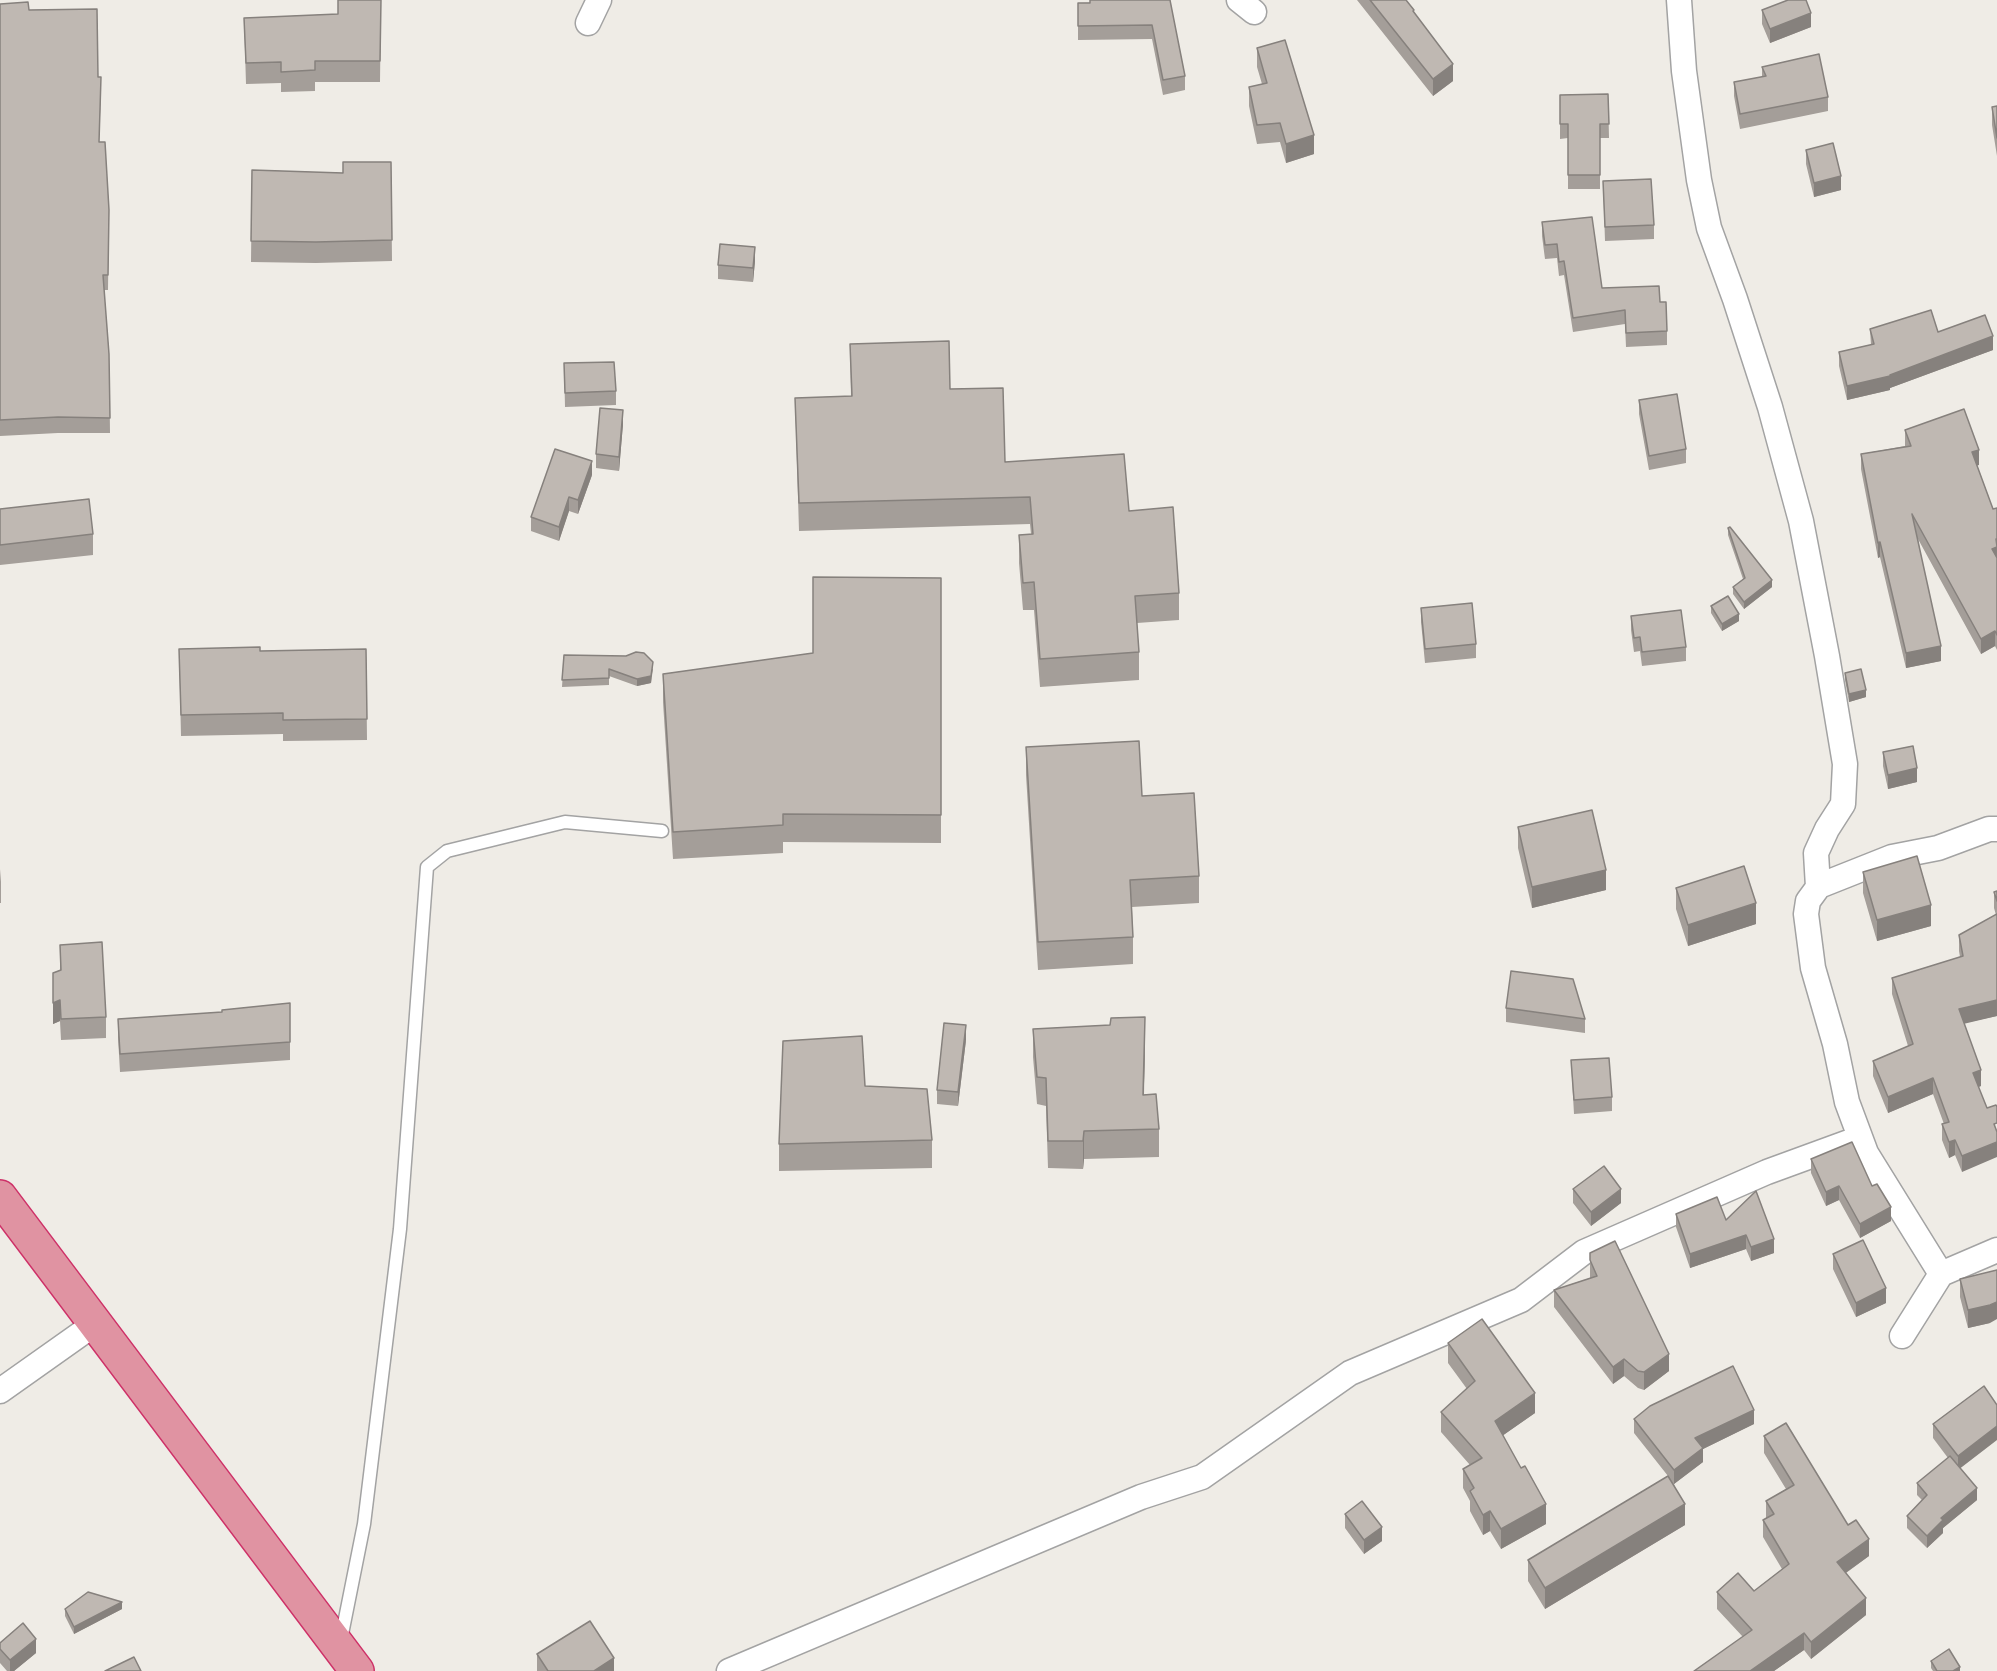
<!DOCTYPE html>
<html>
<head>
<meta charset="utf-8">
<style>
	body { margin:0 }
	canvas { display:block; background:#efece6 }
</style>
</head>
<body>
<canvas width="1997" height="1671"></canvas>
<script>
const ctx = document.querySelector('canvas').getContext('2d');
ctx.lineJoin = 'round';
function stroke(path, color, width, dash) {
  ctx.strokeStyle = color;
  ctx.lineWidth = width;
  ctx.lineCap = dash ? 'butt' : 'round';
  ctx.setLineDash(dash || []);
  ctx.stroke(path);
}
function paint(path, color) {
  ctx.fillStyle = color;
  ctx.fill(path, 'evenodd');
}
const lane = new Path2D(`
	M 341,1639 L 364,1524 L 400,1229 L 427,867 L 447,851 L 565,822 L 662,831`);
const street = new Path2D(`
	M 1239,0 L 1254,12
	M 1679,0 L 1684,71 L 1699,180 L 1709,228 L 1735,299 L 1770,407 L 1801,521 L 1827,656 L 1845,764 L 1843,804 L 1827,829 L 1816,853 L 1818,887
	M 588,23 L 599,0
	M 1941,1274 L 1866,1153 L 1847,1102 L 1835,1044 L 1813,968 L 1806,914 L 1808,901 L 1819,886 L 1892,857 L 1938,848 L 1989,829 L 1997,829
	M 1902,1336 L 1941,1274 L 1997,1250
	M 0,1391 L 96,1323
	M 729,1671 L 1141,1497 L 1202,1477 L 1350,1373 L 1521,1300 L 1584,1252 L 1767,1172 L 1860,1138`);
const highway = new Path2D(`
	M 0,1197 L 357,1671`);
stroke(lane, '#a3a3a3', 15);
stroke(street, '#a3a3a3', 27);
stroke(highway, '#ce3168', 36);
stroke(lane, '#fff', 12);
stroke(street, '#fff', 24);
stroke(highway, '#e093a2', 33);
paint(new Path2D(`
	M 381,0 L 380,82 L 315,82 L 315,91 L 281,92 L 281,83 L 246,84 L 244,18 L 338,14 Z
	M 1170,0 L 1185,76 L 1185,90 L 1163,95 L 1152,39 L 1078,40 L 1078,3 Z
	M 1357,0 L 1406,0 L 1453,81 L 1433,96 Z
	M 0,4 L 29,10 L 98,77 L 101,93 L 99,142 L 109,210 L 108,290 L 104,290 L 109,354 L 110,433 L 58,433 L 0,436 Z
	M 1762,10 L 1811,27 L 1770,43 L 1762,24 Z
	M 1257,48 L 1314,154 L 1286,163 L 1280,142 L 1257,144 L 1249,106 L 1249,87 L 1262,84 L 1257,67 Z
	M 1762,67 L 1828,97 L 1828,111 L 1740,129 L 1734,96 L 1734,82 L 1762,77 Z
	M 1608,94 L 1609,138 L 1600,138 L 1600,189 L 1568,189 L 1568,138 L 1560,139 L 1560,95 Z
	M 1997,106 L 1997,156 L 1992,125 L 1992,107 Z
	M 1806,150 L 1841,190 L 1814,197 L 1806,164 Z
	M 391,162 L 392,261 L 316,263 L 251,262 L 252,170 L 343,173 Z
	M 1603,181 L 1654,225 L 1654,239 L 1605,241 Z
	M 1542,222 L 1602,288 L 1660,302 L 1667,331 L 1667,345 L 1626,347 L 1625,324 L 1573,332 L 1564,275 L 1559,276 L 1557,258 L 1545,259 L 1542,236 Z
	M 755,261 L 753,282 L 718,279 L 718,265 Z
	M 1870,329 L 1938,332 L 1993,350 L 1890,388 L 1890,390 L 1847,400 L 1839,366 L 1839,352 L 1871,345 Z
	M 850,344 L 950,389 L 1005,462 L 1129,511 L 1179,593 L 1179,620 L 1137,623 L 1139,652 L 1139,680 L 1040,687 L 1034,610 L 1023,610 L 1019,563 L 1019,535 L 1031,534 L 1030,524 L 799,531 L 795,398 L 851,396 Z
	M 564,363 L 616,391 L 616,405 L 565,407 Z
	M 1639,400 L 1686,449 L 1686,463 L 1649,470 L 1639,414 Z
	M 623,424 L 619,471 L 596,468 L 596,454 Z
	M 1905,430 L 1979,465 L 1977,465 L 1993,509 L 1997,508 L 1997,650 L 1995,646 L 1981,654 L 1918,539 L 1941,661 L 1906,668 L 1880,557 L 1878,558 L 1861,469 L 1861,454 L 1905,446 Z
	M 592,475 L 578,514 L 569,511 L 559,541 L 531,531 L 531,517 Z
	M 0,509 L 93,534 L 93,555 L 0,565 Z
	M 1728,528 L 1772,587 L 1744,609 L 1733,594 L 1733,587 L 1743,579 L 1728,535 Z
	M 941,578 L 941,843 L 783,842 L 783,853 L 673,859 L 663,702 L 663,674 L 813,653 Z
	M 1711,606 L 1739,621 L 1722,631 L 1711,613 Z
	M 1421,608 L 1476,644 L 1476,658 L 1425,663 L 1421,622 Z
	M 1631,616 L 1686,647 L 1686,661 L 1642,666 L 1640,651 L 1634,652 L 1631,630 Z
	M 179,649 L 260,651 L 366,649 L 367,740 L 283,741 L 283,734 L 181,736 Z
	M 564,655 L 653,669 L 651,683 L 637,686 L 609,676 L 609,685 L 562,687 Z
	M 1845,673 L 1866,697 L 1849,702 L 1845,680 Z
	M 1026,747 L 1142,796 L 1199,876 L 1199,903 L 1132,907 L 1133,937 L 1133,964 L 1038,970 L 1026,775 Z
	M 1883,752 L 1917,782 L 1888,789 L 1883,766 Z
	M 1518,827 L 1606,890 L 1532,908 L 1518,848 Z
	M 0,869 L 1,882 L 1,903 L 0,903 Z
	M 1863,872 L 1931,926 L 1877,941 L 1863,893 Z
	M 1676,888 L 1756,924 L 1688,946 L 1676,909 Z
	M 1997,891 L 1997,1016 L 1964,1023 L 1981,1086 L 1978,1087 L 1962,1172 L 1955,1155 L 1949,1158 L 1942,1140 L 1942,1124 L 1944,1124 L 1933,1094 L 1888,1113 L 1873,1076 L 1873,1061 L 1908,1046 L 1892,994 L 1892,978 L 1960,957 L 1959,951 L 1959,935 L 1996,915 L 1994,908 L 1994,892 Z
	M 60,945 L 106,1017 L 106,1038 L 61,1040 L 60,1021 L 53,1024 L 53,973 L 60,970 Z
	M 290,1003 L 290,1060 L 120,1072 L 118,1037 L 118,1019 L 222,1012 Z
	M 1506,1008 L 1585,1019 L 1585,1033 L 1506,1022 Z
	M 1033,1029 L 1145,1045 L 1144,1095 L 1159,1129 L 1159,1157 L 1084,1159 L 1083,1169 L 1048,1168 L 1046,1106 L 1037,1104 L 1033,1057 Z
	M 966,1040 L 958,1106 L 937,1104 L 937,1090 Z
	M 1571,1060 L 1612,1097 L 1612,1111 L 1574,1114 Z
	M 865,1086 L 932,1140 L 932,1168 L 779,1171 L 779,1144 Z
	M 1811,1159 L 1872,1186 L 1891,1221 L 1860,1238 L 1839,1200 L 1826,1206 L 1811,1173 Z
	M 1573,1189 L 1621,1203 L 1591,1226 L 1573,1203 Z
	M 1676,1214 L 1726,1220 L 1774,1253 L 1751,1261 L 1746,1249 L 1690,1268 L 1676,1227 Z
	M 1590,1253 L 1669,1371 L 1644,1390 L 1638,1388 L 1624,1376 L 1613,1384 L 1554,1307 L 1554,1290 L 1590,1278 Z
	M 1833,1254 L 1886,1303 L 1856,1317 L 1833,1269 Z
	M 1960,1279 L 1990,1323 L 1968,1328 L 1960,1297 Z
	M 1448,1343 L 1535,1413 L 1503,1435 L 1546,1524 L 1501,1549 L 1490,1531 L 1483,1535 L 1470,1511 L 1470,1501 L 1463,1488 L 1463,1469 L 1470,1465 L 1441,1432 L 1441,1412 L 1467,1389 L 1448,1363 Z
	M 1984,1386 L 1960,1469 L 1977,1500 L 1943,1528 L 1943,1533 L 1927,1548 L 1907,1528 L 1907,1516 L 1922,1500 L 1917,1495 L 1917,1483 L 1948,1458 L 1933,1438 L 1933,1424 Z
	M 1634,1419 L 1754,1424 L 1703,1449 L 1703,1462 L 1674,1484 L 1685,1525 L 1545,1609 L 1528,1581 L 1528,1560 L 1668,1476 L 1634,1433 Z
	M 1764,1436 L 1848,1525 L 1869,1556 L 1846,1573 L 1866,1615 L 1811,1659 L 1804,1650 L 1774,1671 L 1694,1671 L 1743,1637 L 1717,1609 L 1717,1592 L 1754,1591 L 1782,1569 L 1763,1537 L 1763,1520 L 1766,1518 L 1766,1501 L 1786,1489 L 1764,1453 Z
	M 1345,1514 L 1382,1541 L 1364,1554 L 1345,1528 Z
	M 65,1609 L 122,1609 L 74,1634 L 65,1616 Z
	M 0,1643 L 36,1653 L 14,1671 L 7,1671 L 0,1663 Z
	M 537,1654 L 614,1671 L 537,1671 Z
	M 1931,1661 L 1960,1671 L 1933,1671 L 1931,1668 Z`), '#a49e99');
paint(new Path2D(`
	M 1811,13 L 1811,27 L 1770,43 L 1770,29 Z
	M 1453,64 L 1453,81 L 1433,96 L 1433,79 Z
	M 1314,135 L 1314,154 L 1286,163 L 1286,144 Z
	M 1841,176 L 1841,190 L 1814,197 L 1814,183 Z
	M 755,247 L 755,261 L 753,282 L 753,268 Z
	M 1993,336 L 1993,350 L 1890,388 L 1890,390 L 1847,400 L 1847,386 L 1890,375 Z
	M 623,410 L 623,424 L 619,471 L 619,457 Z
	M 1979,450 L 1979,465 L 1972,467 L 1972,452 Z
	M 592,461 L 592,475 L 578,514 L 578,500 Z
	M 569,497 L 569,511 L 559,541 L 559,527 Z
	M 1996,539 L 1997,539 L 1997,562 L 1992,549 Z
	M 1880,542 L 1880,557 L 1878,558 L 1878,543 Z
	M 1772,580 L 1772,587 L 1744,609 L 1744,602 Z
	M 1739,614 L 1739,621 L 1722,631 L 1722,624 Z
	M 1995,631 L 1995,646 L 1981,654 L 1981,639 Z
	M 1941,646 L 1941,661 L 1906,668 L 1906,653 Z
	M 653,662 L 651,683 L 637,686 L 637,679 Z
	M 1866,690 L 1866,697 L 1849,702 L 1849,694 Z
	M 1917,768 L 1917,782 L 1888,789 L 1888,775 Z
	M 1606,870 L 1606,890 L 1532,908 L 1532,887 Z
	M 1756,903 L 1756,924 L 1688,946 L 1688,925 Z
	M 1931,905 L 1931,926 L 1877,941 L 1877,920 Z
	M 60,1000 L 60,1021 L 53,1024 L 53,1003 Z
	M 1997,1000 L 1997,1016 L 1959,1025 L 1959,1009 Z
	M 1145,1017 L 1145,1045 L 1143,1122 L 1143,1095 Z
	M 966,1025 L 966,1040 L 958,1106 L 958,1092 Z
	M 1981,1070 L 1981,1086 L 1973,1089 L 1973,1073 Z
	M 1933,1078 L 1933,1094 L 1888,1113 L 1888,1097 Z
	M 1084,1131 L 1084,1159 L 1083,1169 L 1083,1141 Z
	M 1955,1140 L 1955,1155 L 1949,1158 L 1949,1142 Z
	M 1997,1142 L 1997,1157 L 1962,1172 L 1962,1156 Z
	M 1839,1186 L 1839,1200 L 1826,1206 L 1826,1192 Z
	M 1621,1189 L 1621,1203 L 1591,1226 L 1591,1212 Z
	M 1891,1207 L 1891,1221 L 1860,1238 L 1860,1224 Z
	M 1746,1235 L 1746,1249 L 1690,1268 L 1690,1254 Z
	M 1774,1239 L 1774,1253 L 1751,1261 L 1751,1247 Z
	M 1886,1288 L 1886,1303 L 1856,1317 L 1856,1303 Z
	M 1997,1302 L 1997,1319 L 1990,1323 L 1968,1328 L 1968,1310 Z
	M 1669,1354 L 1669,1371 L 1644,1390 L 1644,1372 Z
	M 1624,1359 L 1624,1376 L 1613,1384 L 1613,1367 Z
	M 1535,1393 L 1535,1413 L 1495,1441 L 1495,1421 Z
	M 1754,1410 L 1754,1424 L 1703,1449 L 1703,1462 L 1674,1484 L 1674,1470 L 1695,1438 Z
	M 1997,1426 L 1997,1440 L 1958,1470 L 1958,1456 Z
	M 1977,1488 L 1977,1500 L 1943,1528 L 1943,1533 L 1927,1548 L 1927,1536 L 1941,1518 Z
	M 1546,1504 L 1546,1524 L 1501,1549 L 1501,1529 Z
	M 1685,1504 L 1685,1525 L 1545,1609 L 1545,1588 Z
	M 1490,1511 L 1490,1531 L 1483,1535 L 1483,1515 Z
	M 1382,1527 L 1382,1541 L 1364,1554 L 1364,1540 Z
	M 1869,1539 L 1869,1556 L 1837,1579 L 1837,1562 Z
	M 1866,1598 L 1866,1615 L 1811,1659 L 1811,1642 Z
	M 122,1602 L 122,1609 L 74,1634 L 74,1627 Z
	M 1804,1633 L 1804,1650 L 1774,1671 L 1750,1671 Z
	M 36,1639 L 36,1653 L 14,1671 L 10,1671 L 10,1660 Z
	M 614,1658 L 614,1671 L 594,1671 Z
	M 1960,1667 L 1960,1671 L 1953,1671 Z`), '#86817d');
const building = new Path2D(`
	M 338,0 L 381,0 L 380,61 L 315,61 L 315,70 L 281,72 L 281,62 L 246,63 L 244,18 L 338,14 Z
	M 1090,0 L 1170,0 L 1185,76 L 1163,80 L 1152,25 L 1078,26 L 1078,3 L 1090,3 Z
	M 1370,0 L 1406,0 L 1414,10 L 1413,11 L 1453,64 L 1433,79 Z
	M 1788,0 L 1806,0 L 1811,13 L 1770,29 L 1762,10 Z
	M 28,2 L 29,10 L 97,9 L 98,77 L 101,77 L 99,142 L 105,142 L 109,210 L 108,275 L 103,275 L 109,354 L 110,418 L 58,417 L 0,420 L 0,4 Z
	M 1285,40 L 1314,135 L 1286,144 L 1280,123 L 1257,125 L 1249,87 L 1267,83 L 1257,48 Z
	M 1819,54 L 1828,97 L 1740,114 L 1734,82 L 1766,76 L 1762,67 Z
	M 1608,94 L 1609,124 L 1600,124 L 1600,175 L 1568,175 L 1568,124 L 1560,124 L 1560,95 Z
	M 1997,106 L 1997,138 L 1992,107 Z
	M 1833,143 L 1841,176 L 1814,183 L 1806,150 Z
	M 343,162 L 391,162 L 392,240 L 316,242 L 251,241 L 252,170 L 343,173 Z
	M 1651,179 L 1654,225 L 1605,227 L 1603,181 Z
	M 1592,217 L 1602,288 L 1659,286 L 1660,302 L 1666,302 L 1667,331 L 1626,333 L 1625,310 L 1573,318 L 1564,261 L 1559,262 L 1557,244 L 1545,245 L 1542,222 Z
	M 720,244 L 755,247 L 753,268 L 718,265 Z
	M 1931,310 L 1938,332 L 1985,315 L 1993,336 L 1890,375 L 1890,376 L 1847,386 L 1839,352 L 1874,344 L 1870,329 Z
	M 949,341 L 950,389 L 1003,388 L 1005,462 L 1124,454 L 1129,511 L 1173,507 L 1179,593 L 1135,596 L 1139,652 L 1040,659 L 1034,582 L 1023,583 L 1019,535 L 1033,534 L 1030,497 L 799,503 L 795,398 L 852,396 L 850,344 Z
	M 614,362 L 616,391 L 565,393 L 564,363 Z
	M 1677,394 L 1686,449 L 1649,456 L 1639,400 Z
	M 600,408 L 623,410 L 619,457 L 596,454 Z
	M 1964,409 L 1979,450 L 1972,452 L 1993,509 L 1997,508 L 1997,539 L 1996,539 L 1997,547 L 1992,549 L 1997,558 L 1997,635 L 1995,631 L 1981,639 L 1912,514 L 1941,646 L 1906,653 L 1880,542 L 1878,543 L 1861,454 L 1911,446 L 1905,430 Z
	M 555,449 L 592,461 L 578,500 L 569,497 L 559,527 L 531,517 Z
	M 89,499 L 93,534 L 0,545 L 0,509 Z
	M 1730,527 L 1772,580 L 1744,602 L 1733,587 L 1745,578 L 1728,528 Z
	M 813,577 L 941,578 L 941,815 L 783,814 L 783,825 L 673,832 L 663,674 L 813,653 Z
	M 1728,596 L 1739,614 L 1722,624 L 1711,606 Z
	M 1472,603 L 1476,644 L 1425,649 L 1421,608 Z
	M 1681,610 L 1686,647 L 1642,652 L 1640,637 L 1634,638 L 1631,616 Z
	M 260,647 L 260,651 L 366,649 L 367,719 L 283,720 L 283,713 L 181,715 L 179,649 Z
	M 636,652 L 644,653 L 653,662 L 651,676 L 637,679 L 609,669 L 609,678 L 562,680 L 564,655 L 626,656 Z
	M 1861,669 L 1866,690 L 1849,694 L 1845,673 Z
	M 1139,741 L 1142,796 L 1194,793 L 1199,876 L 1130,880 L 1133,937 L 1038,942 L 1026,747 Z
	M 1913,746 L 1917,768 L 1888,775 L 1883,752 Z
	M 1592,810 L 1606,870 L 1532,887 L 1518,827 Z
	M 1917,856 L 1931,905 L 1877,920 L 1863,872 Z
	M 1744,866 L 1756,903 L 1688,925 L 1676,888 Z
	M 1997,891 L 1997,901 L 1994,892 Z
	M 1997,914 L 1997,1000 L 1959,1009 L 1981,1070 L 1973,1073 L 1987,1108 L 1996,1105 L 1997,1107 L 1997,1123 L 1994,1124 L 1997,1132 L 1997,1142 L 1962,1156 L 1955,1140 L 1949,1142 L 1942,1124 L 1949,1122 L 1933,1078 L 1888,1097 L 1873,1061 L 1913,1044 L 1892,978 L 1963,956 L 1959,935 Z
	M 102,942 L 106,1017 L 61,1019 L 60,1000 L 53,1003 L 53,973 L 61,970 L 60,945 Z
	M 1511,971 L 1573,979 L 1585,1019 L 1506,1008 Z
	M 290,1003 L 290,1042 L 120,1054 L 118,1019 L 222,1012 L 222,1010 Z
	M 1145,1017 L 1143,1095 L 1156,1094 L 1159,1129 L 1084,1131 L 1083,1141 L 1048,1141 L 1046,1078 L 1037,1077 L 1033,1029 L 1110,1025 L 1111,1018 Z
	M 944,1023 L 966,1025 L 958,1092 L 937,1090 Z
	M 862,1036 L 865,1086 L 927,1089 L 932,1140 L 779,1144 L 783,1041 Z
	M 1609,1058 L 1612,1097 L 1574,1100 L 1571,1060 Z
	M 1852,1142 L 1872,1186 L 1877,1184 L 1891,1207 L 1860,1224 L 1839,1186 L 1826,1192 L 1811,1159 Z
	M 1604,1166 L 1621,1189 L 1591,1212 L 1573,1189 Z
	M 1756,1191 L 1774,1239 L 1751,1247 L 1746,1235 L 1690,1254 L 1676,1214 L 1717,1197 L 1726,1220 Z
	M 1863,1240 L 1886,1288 L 1856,1303 L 1833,1254 Z
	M 1615,1241 L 1669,1354 L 1644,1372 L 1638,1371 L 1624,1359 L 1613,1367 L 1554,1290 L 1597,1276 L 1590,1260 L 1590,1253 Z
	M 1997,1270 L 1997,1302 L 1990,1305 L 1968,1310 L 1960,1279 Z
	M 1482,1319 L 1535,1393 L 1495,1421 L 1521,1468 L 1525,1466 L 1546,1504 L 1501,1529 L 1490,1511 L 1483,1515 L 1470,1491 L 1474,1488 L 1463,1469 L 1482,1458 L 1441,1412 L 1475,1381 L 1448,1343 Z
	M 1733,1366 L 1754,1410 L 1695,1438 L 1703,1448 L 1674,1470 L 1634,1419 L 1650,1406 Z
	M 1984,1386 L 1997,1405 L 1997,1426 L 1958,1456 L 1933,1424 Z
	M 1786,1423 L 1848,1525 L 1856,1520 L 1869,1539 L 1837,1562 L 1866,1598 L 1811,1642 L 1804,1633 L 1750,1671 L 1694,1671 L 1752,1630 L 1717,1592 L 1738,1573 L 1754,1591 L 1789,1564 L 1763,1520 L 1774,1514 L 1766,1501 L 1794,1485 L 1764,1436 Z
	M 1950,1456 L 1977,1488 L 1941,1518 L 1943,1520 L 1927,1536 L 1907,1516 L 1927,1495 L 1917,1483 Z
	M 1668,1476 L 1685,1504 L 1545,1588 L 1528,1560 Z
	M 1362,1501 L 1382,1527 L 1364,1540 L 1345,1514 Z
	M 88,1592 L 122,1602 L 74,1627 L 65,1609 Z
	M 590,1621 L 614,1658 L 594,1671 L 548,1671 L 537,1654 Z
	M 23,1623 L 36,1639 L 10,1660 L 0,1649 L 0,1643 Z
	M 1949,1649 L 1960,1667 L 1953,1671 L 1937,1671 L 1931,1661 Z
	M 134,1657 L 141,1671 L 105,1671 Z`);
paint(building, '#bfb8b2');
stroke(building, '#86817d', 1.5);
</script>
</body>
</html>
